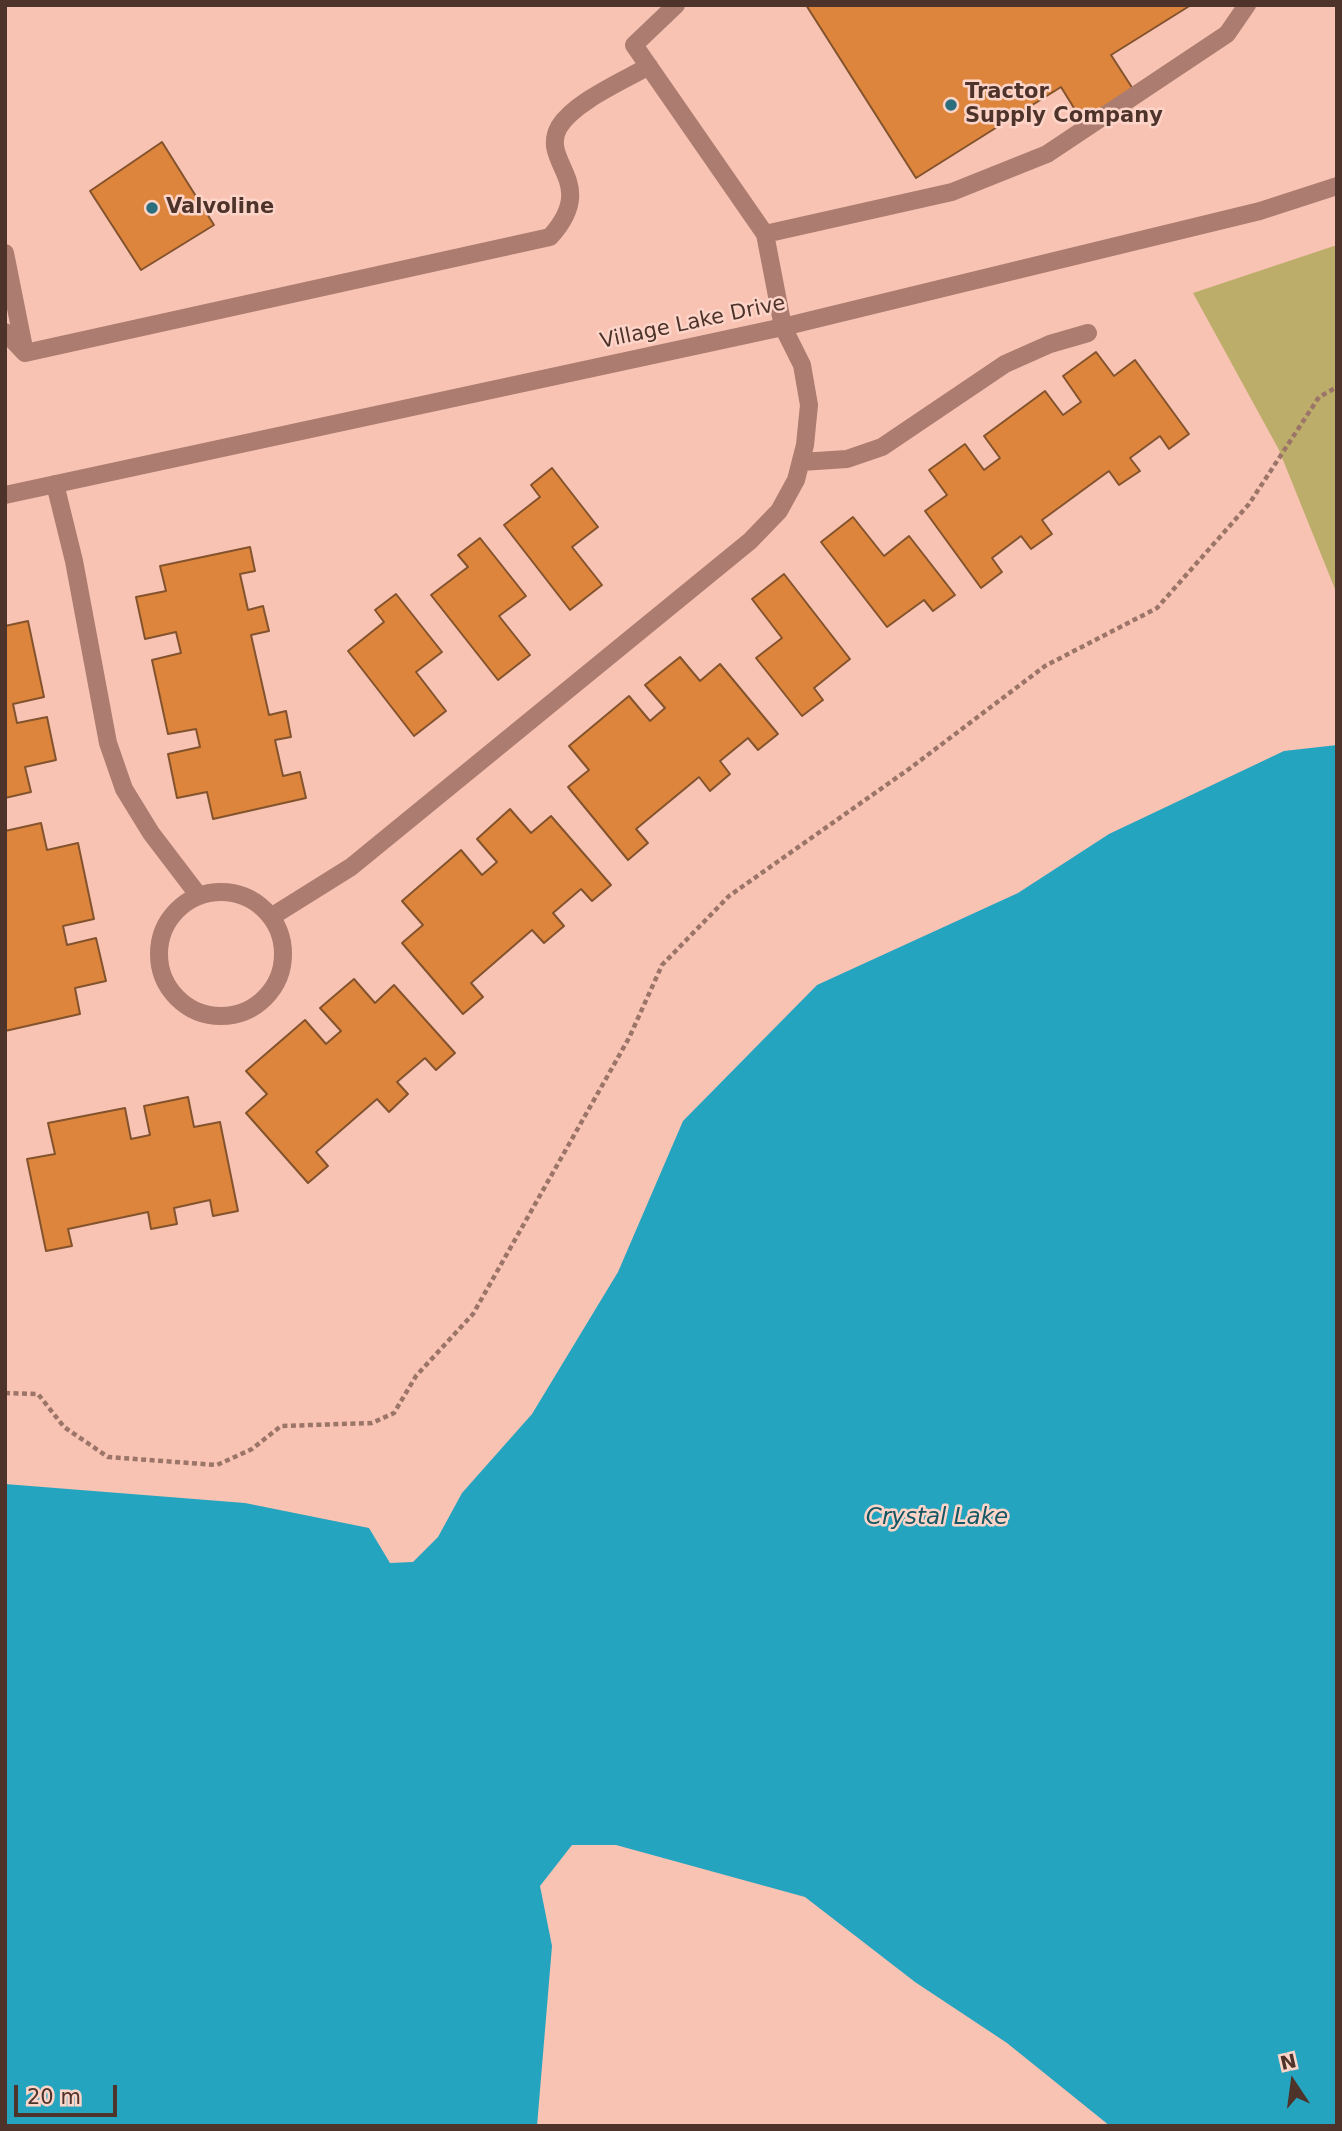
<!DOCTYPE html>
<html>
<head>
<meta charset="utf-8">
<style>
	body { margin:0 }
	#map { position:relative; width:1342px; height:2131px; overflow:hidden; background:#f9c3b3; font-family:"DejaVu Sans",sans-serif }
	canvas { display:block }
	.frame { position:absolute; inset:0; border:7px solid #4e332b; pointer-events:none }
	.north { position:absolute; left:1258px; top:2047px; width:70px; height:70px; -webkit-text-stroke:5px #fdd4c8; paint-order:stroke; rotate:347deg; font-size:19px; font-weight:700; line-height:28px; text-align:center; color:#4e332b }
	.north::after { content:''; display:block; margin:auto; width:24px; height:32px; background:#4e332b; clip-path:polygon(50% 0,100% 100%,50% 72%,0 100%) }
	.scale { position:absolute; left:14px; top:2085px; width:103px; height:32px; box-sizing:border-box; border:4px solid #4e332b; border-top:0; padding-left:9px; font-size:21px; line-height:24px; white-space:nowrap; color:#4e332b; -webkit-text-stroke:5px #fdd4c8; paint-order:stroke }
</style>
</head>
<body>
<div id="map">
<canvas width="1342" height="2131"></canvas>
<div class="frame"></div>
<div class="north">N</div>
<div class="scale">20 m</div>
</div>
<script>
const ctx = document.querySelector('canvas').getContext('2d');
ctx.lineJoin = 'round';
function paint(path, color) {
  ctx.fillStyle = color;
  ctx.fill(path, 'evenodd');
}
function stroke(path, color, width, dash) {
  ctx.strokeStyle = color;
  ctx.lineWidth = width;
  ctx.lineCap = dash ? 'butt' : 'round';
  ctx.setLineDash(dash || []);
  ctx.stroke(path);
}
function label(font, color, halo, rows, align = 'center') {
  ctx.font = font + ' "DejaVu Sans",sans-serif';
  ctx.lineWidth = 5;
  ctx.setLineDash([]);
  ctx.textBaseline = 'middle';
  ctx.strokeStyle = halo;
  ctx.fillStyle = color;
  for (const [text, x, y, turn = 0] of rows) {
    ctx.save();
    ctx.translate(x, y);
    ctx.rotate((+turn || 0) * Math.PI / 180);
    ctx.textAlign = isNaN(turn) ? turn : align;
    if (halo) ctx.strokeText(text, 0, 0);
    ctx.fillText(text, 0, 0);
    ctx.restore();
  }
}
paint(new Path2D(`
	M 1337,245 L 1337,594 L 1279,450 L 1193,293 Z`), '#bdad6a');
paint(new Path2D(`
	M 1337,745 L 1337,2126 L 1110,2126 L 1007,2043 L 915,1982 L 805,1897 L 616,1845 L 572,1845 L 540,1886 L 552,1946 L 537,2126 L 5,2126 L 5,1484 L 245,1503 L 369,1528 L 390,1563 L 413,1562 L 438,1537 L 462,1493 L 532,1414 L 618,1272 L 683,1121 L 817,985 L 1018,893 L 1109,834 L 1284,751 Z`), '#25a4bf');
const building = new Path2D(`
	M 806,5 L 1191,5 L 1111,55 L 1133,89 L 1082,121 L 1061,87 L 916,178 Z
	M 162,142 L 214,225 L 141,270 L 90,191 Z
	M 1096,352 L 1114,376 L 1135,360 L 1189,434 L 1169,449 L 1160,436 L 1130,458 L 1140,471 L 1119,485 L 1109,471 L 1042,520 L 1052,534 L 1031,549 L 1021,536 L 992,558 L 1002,572 L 981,588 L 925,511 L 947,495 L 929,470 L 965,444 L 984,470 L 1000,458 L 984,436 L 1045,391 L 1063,415 L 1081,402 L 1063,376 Z
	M 552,468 L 598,527 L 572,547 L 602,585 L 570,610 L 504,525 L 540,497 L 531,485 Z
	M 853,517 L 884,556 L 909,536 L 955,595 L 933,611 L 924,600 L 887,627 L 821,542 Z
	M 480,538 L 526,596 L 499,616 L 530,655 L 498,680 L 431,595 L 468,567 L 458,555 Z
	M 250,547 L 255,571 L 240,574 L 248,610 L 263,606 L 269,631 L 251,635 L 269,715 L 286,711 L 291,737 L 275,740 L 283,776 L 300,772 L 306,798 L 213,819 L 207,792 L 177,798 L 168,754 L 200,747 L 196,729 L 168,734 L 152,660 L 181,653 L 176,632 L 145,639 L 136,597 L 166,591 L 160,566 Z
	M 784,574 L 850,659 L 814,688 L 823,700 L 802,716 L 756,658 L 782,638 L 752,599 Z
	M 396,594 L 442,652 L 416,672 L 446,711 L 414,736 L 348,651 L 384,622 L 375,610 Z
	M 28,621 L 44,697 L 13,704 L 17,723 L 47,717 L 56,760 L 25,767 L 31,792 L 5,798 L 5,626 Z
	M 680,657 L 700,681 L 720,664 L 778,734 L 758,750 L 748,738 L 720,761 L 730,774 L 710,791 L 699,777 L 636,829 L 648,843 L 628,860 L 568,787 L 589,770 L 569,746 L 629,696 L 650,721 L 665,708 L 645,685 Z
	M 510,809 L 531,833 L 551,816 L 611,885 L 592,901 L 581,889 L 553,913 L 564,926 L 544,943 L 532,930 L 471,983 L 483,997 L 463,1014 L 402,943 L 423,925 L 402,901 L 461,850 L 482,875 L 497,862 L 477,839 Z
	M 41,823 L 47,850 L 78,843 L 94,919 L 63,926 L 67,945 L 96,938 L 106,981 L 75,988 L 80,1014 L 5,1031 L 5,831 Z
	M 354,979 L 375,1003 L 394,985 L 455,1053 L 436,1070 L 425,1058 L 397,1082 L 408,1094 L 389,1112 L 377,1099 L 316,1152 L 328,1166 L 308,1183 L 246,1113 L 267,1094 L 246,1071 L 305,1020 L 326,1044 L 341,1031 L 320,1008 Z
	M 188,1097 L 194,1127 L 220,1122 L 238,1211 L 213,1216 L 210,1200 L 174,1208 L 177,1224 L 151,1229 L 148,1212 L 68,1229 L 72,1246 L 46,1251 L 27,1159 L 55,1154 L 48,1123 L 125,1108 L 131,1139 L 150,1135 L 144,1106 Z`);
paint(building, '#dd853d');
stroke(building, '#83532d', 2);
stroke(new Path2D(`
	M 5,1393 L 38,1394 L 64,1427 L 108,1457 L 217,1465 L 252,1449 L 281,1426 L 372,1423 L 394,1413 L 416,1376 L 473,1314 L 629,1038 L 662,965 L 729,896 L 909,769 L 1045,666 L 1157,608 L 1249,504 L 1319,397 L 1337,387`), '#9c7569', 4.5, [5, 3.5]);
stroke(new Path2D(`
	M 765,234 L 952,192 L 1047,154 L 1227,34 L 1247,5
	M 5,253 L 25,353
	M 5,332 L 25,353
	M 25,353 L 550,237 C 600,182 539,163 559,127 C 574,102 623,81 649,66
	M 801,462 L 847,459 L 882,447 L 1005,364 L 1050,344 L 1088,333
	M 55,484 L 74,561 L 108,743 L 124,789 L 151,833 L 199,896
	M 5,495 L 783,327 L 1260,211 L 1337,186
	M159 954a62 62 0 1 1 124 0a62 62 0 1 1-124 0Z
	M 271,917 L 351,867 L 750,541 L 779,511 L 796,480 L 805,445 L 809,405 L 802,365 L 783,327 L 765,234 L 634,45 L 676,5`), '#ab7c6f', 18);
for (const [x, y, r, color] of [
	[951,105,7,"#2b6f7f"],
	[152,208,7,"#2b6f7f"]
]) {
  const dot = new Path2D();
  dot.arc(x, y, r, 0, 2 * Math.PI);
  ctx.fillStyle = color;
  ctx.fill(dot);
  stroke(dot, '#fdd4c8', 2.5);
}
label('bold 21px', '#4e332b', '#fdd4c8', [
	["Tractor",965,93],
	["Supply Company",965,117],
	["Valvoline",166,208]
], 'left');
label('21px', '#4e332b', '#fdd4c8', [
	["Village Lake Drive",693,323,-12]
]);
label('italic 23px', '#145664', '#fdd4c8', [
	["Crystal Lake",937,1518]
]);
</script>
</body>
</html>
